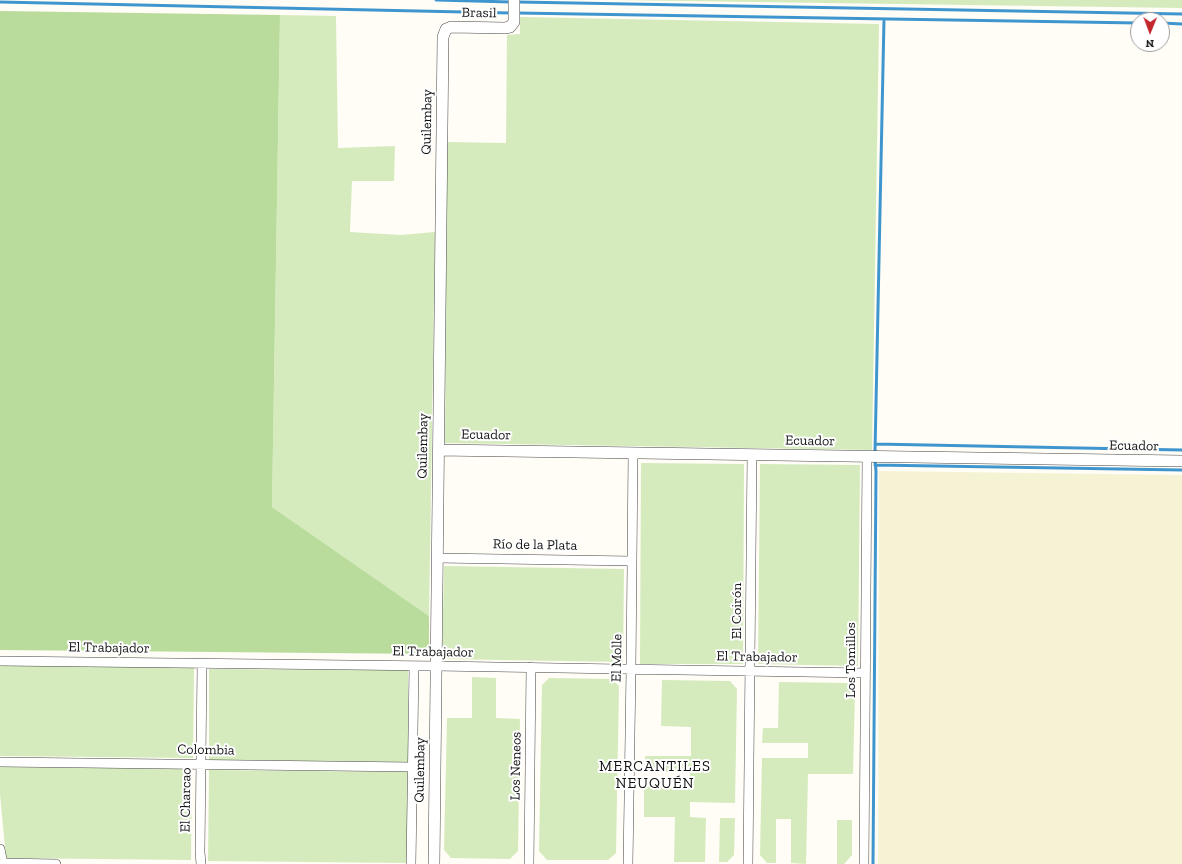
<!DOCTYPE html>
<html>
<head>
<meta charset="utf-8">
<style>
	body { margin:0 }
	#map { position:relative; width:1182px; height:864px; overflow:hidden; background:#fffdf5; font-family:"Zilla Slab",serif }
	canvas { display:block }
	.north { position:absolute; left:1130px; top:12px; width:40px; height:40px; box-sizing:border-box; background:#fff; border:1px solid #a0a0a0; border-radius:50%; rotate:181deg; font-size:11px; font-weight:700; line-height:16px; text-align:center; color:#111 }
	.north::after { content:''; display:block; margin:auto; width:14px; height:18px; background:#c4262e; clip-path:polygon(50% 0,100% 100%,50% 72%,0 100%) }
</style>
</head>
<body>
<div id="map">
<canvas width="1182" height="864"></canvas>
<div class="north">N</div>
</div>
<script>
const ctx = document.querySelector('canvas').getContext('2d');
ctx.lineJoin = 'round';
function paint(path, color) {
  ctx.fillStyle = color;
  ctx.fill(path, 'evenodd');
}
function stroke(path, color, width, dash) {
  ctx.strokeStyle = color;
  ctx.lineWidth = width;
  ctx.lineCap = dash ? 'butt' : 'round';
  ctx.setLineDash(dash || []);
  ctx.stroke(path);
}
function label(font, color, halo, rows, align = 'center') {
  ctx.font = font + ' "Zilla Slab",serif';
  ctx.lineWidth = 4;
  ctx.setLineDash([]);
  ctx.textBaseline = 'middle';
  ctx.strokeStyle = halo;
  ctx.fillStyle = color;
  for (const [text, x, y, turn = 0] of rows) {
    ctx.save();
    ctx.translate(x, y);
    ctx.rotate((+turn || 0) * Math.PI / 180);
    ctx.textAlign = isNaN(turn) ? turn : align;
    if (halo) ctx.strokeText(text, 0, 0);
    ctx.fillText(text, 0, 0);
    ctx.restore();
  }
}
paint(new Path2D(`
	M 879,471 L 1182,475 L 1182,864 L 878,864 Z`), '#f6f3d4');
paint(new Path2D(`
	M 612,0 L 1182,0 L 1182,8 Z
	M 280,15 L 336,16 L 338,148 L 395,146 L 394,181 L 352,181 L 350,232 L 401,235 L 435,232 L 429,616 L 272,507 Z
	M 520,17 L 879,24 L 872,450 L 445,443 L 447,142 L 506,143 L 507,35 L 520,34 Z
	M 641,463 L 744,464 L 743,664 L 640,664 Z
	M 760,464 L 860,465 L 858,666 L 758,664 Z
	M 444,566 L 624,569 L 623,662 L 442,659 Z
	M 0,665 L 194,667 L 193,758 L 0,756 Z
	M 209,669 L 408,670 L 408,762 L 209,760 Z
	M 472,677 L 496,678 L 496,718 L 520,719 L 518,851 L 510,859 L 451,858 L 444,850 L 447,718 L 472,718 Z
	M 549,678 L 612,679 L 619,686 L 616,853 L 608,860 L 547,860 L 539,851 L 542,685 Z
	M 662,680 L 730,681 L 737,689 L 735,803 L 690,802 L 690,817 L 706,818 L 705,862 L 674,862 L 675,817 L 644,817 L 644,786 L 690,786 L 690,772 L 645,771 L 645,756 L 691,756 L 691,727 L 661,726 Z
	M 779,682 L 847,683 L 855,691 L 853,774 L 808,774 L 806,864 L 791,863 L 791,819 L 776,819 L 776,863 L 767,863 L 760,855 L 762,758 L 808,758 L 808,743 L 762,743 L 763,728 L 778,728 Z
	M 0,767 L 192,769 L 191,860 L 6,858 L 0,794 Z
	M 209,770 L 407,772 L 407,863 L 208,861 Z
	M 720,818 L 735,818 L 734,855 L 727,862 L 719,862 Z
	M 837,820 L 852,820 L 852,855 L 844,864 L 837,864 Z`), '#d5ebbd');
paint(new Path2D(`
	M 0,11 L 280,15 L 272,507 L 429,616 L 429,654 L 0,650 Z`), '#b9dc9c');
stroke(new Path2D(`
	M 436,0 L 511,2
	M 0,2 L 511,13
	M 518,2 L 1182,14
	M 517,13 L 1138,23
	M 1162,23 L 1182,24
	M 875,444 L 1182,450
	M 875,452 L 884,19
	M 875,465 L 1182,470
	M 873,864 L 876,471 L 875,461`), '#3f96cf', 3);
const minor = new Path2D(`
	M 437,558 L 632,561
	M 0,661 L 436,666 L 865,673
	M 0,762 L 413,767
	M 0,849 L 3,864
	M 3,863 L 56,864
	M 201,864 L 200,852 L 202,664
	M 411,864 L 414,666
	M 529,864 L 531,667
	M 628,864 L 631,669 L 633,453
	M 748,864 L 752,455
	M 864,864 L 867,457`);
const tertiary = new Path2D(`
	M 438,450 L 1182,461
	M 434,864 L 443,37 L 446,29 L 451,27 L 505,28 L 510,27 L 514,22 L 514,0`);
stroke(minor, '#444', 10);
stroke(tertiary, '#444', 12);
stroke(minor, '#fff', 9);
stroke(tertiary, '#fff', 11);
label('14px', '#111', '#fff', [
	["Brasil",479,13,1],
	["Quilembay",427,122,-89],
	["Ecuador",486,435,1],
	["Ecuador",810,441,1],
	["Quilembay",423,446,-89],
	["Ecuador",1134,446,1],
	["Río de la Plata",535,545,1],
	["El Coirón",737,611,-90],
	["El Trabajador",109,648,1],
	["El Trabajador",433,652,1],
	["El Trabajador",757,657,1],
	["El Molle",617,658,-89],
	["Los Tomillos",851,660,-90],
	["Colombia",206,750,1],
	["Los Neneos",516,766,-89],
	["Quilembay",420,770,-89],
	["El Charcao",186,800,-89]
]);
ctx.letterSpacing = '1px';
label('15px', '#111', '#fff', [
	["MERCANTILES",655,767],
	["NEUQUÉN",655,784]
]);
ctx.letterSpacing = '0px';
</script>
</body>
</html>
